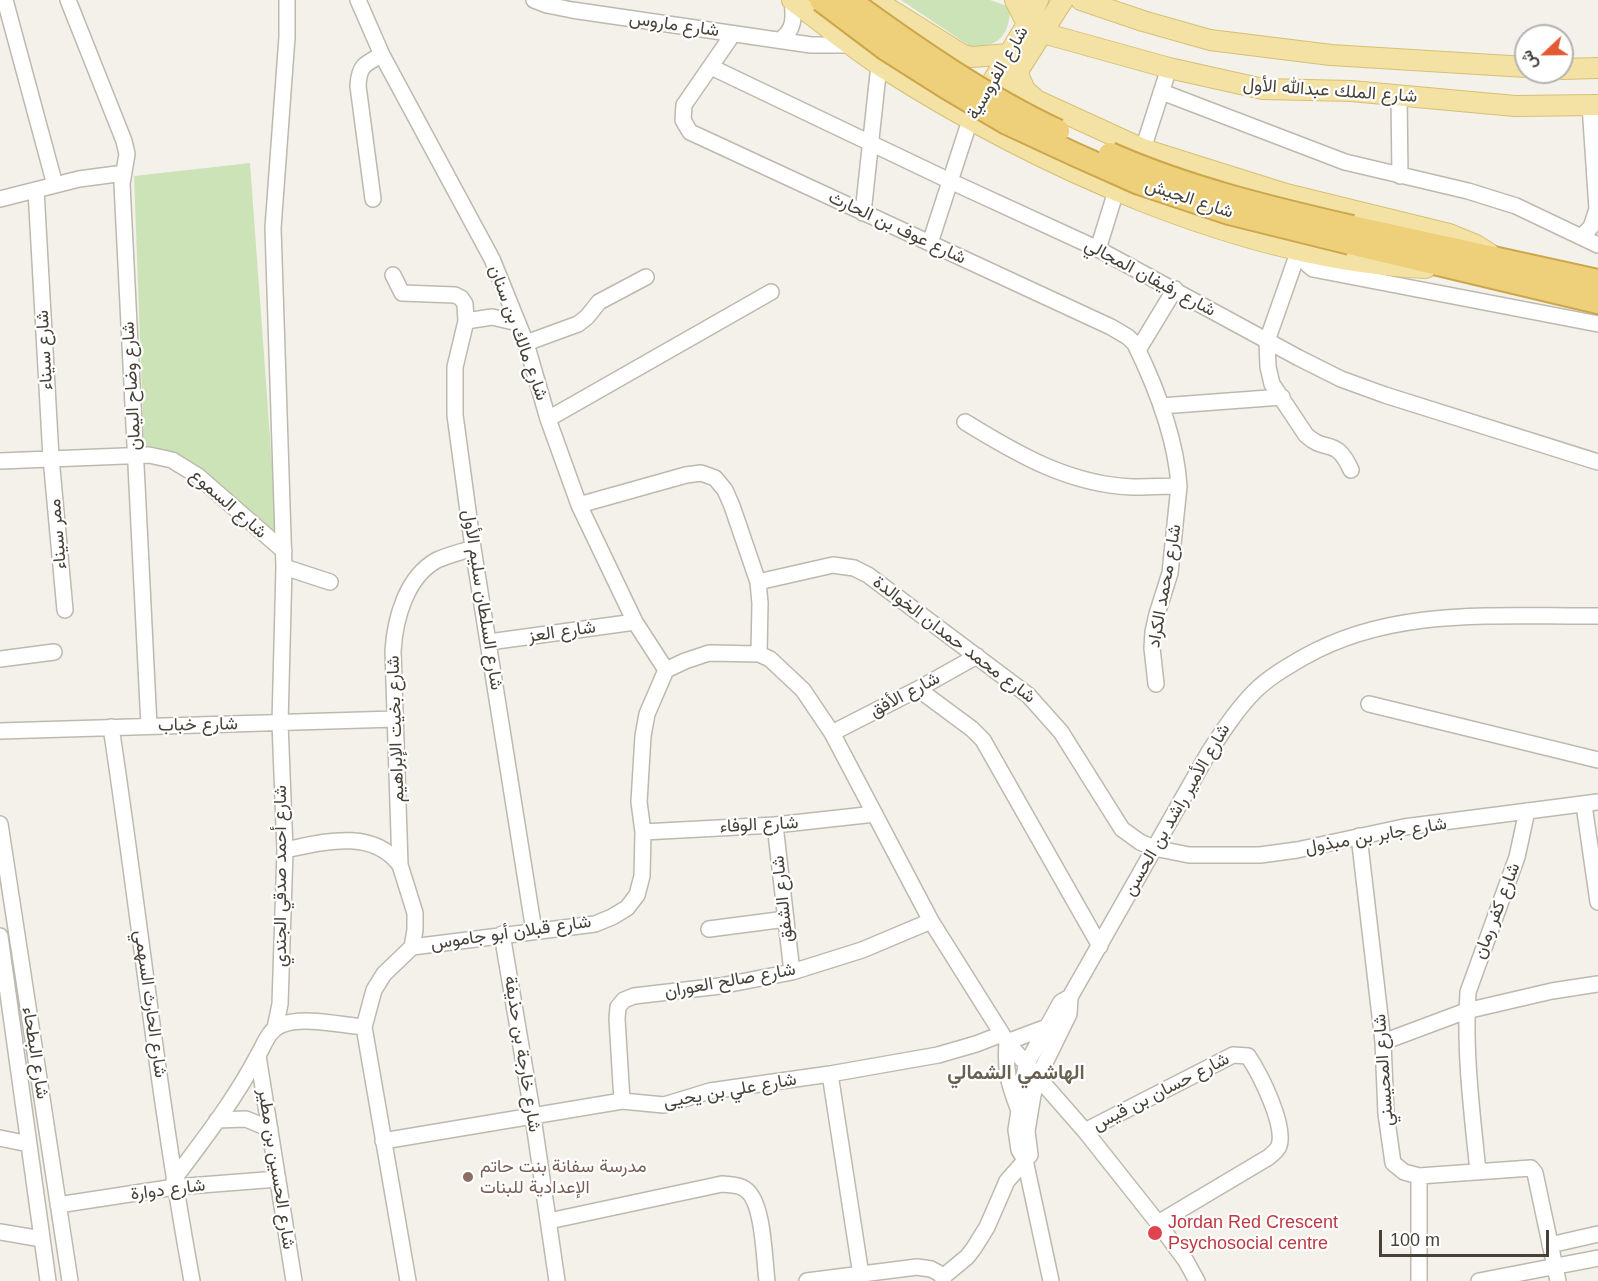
<!DOCTYPE html>
<html>
<head>
<meta charset="utf-8">
<style>
	body { margin:0 }
	#map { position:relative; width:1598px; height:1281px; overflow:hidden; background:#f3f1ea; font-family:Arial,Vazirmatn,sans-serif }
	canvas { display:block }
	.north { position:absolute; left:1514px; top:24px; width:60px; height:60px; box-sizing:border-box; background:#fff; border:2px solid #b5b3b0; border-radius:50%; rotate:248deg; font-size:16px; font-weight:700; line-height:24px; text-align:center; color:#464239 }
	.north::after { content:''; display:block; margin:auto; width:21px; height:27px; background:#e25933; clip-path:polygon(50% 0,100% 100%,50% 72%,0 100%) }
	.scale { position:absolute; left:1379px; top:1230px; width:170px; height:27px; box-sizing:border-box; border:3px solid #464239; border-top:0; padding-left:8px; font-size:18px; line-height:21px; white-space:nowrap; color:#464239; -webkit-text-stroke:4px #fff; paint-order:stroke }
</style>
</head>
<body>
<div id="map">
<canvas width="1598" height="1281"></canvas>
<div class="north">ش</div>
<div class="scale">100 m</div>
</div>
<script>
const ctx = document.querySelector('canvas').getContext('2d');
ctx.lineJoin = 'round';
function paint(path, color) {
  ctx.fillStyle = color;
  ctx.fill(path, 'evenodd');
}
function stroke(path, color, width, dash) {
  ctx.strokeStyle = color;
  ctx.lineWidth = width;
  ctx.lineCap = dash ? 'butt' : 'round';
  ctx.setLineDash(dash || []);
  ctx.stroke(path);
}
function label(font, color, halo, rows, align = 'center') {
  ctx.font = font + ' Arial,Vazirmatn,sans-serif';
  ctx.lineWidth = 4.5;
  ctx.setLineDash([]);
  ctx.textBaseline = 'middle';
  ctx.strokeStyle = halo;
  ctx.fillStyle = color;
  for (const [text, x, y, turn = 0] of rows) {
    ctx.save();
    ctx.translate(x, y);
    ctx.rotate((+turn || 0) * Math.PI / 180);
    ctx.textAlign = isNaN(turn) ? turn : align;
    if (halo) ctx.strokeText(text, 0, 0);
    ctx.fillText(text, 0, 0);
    ctx.restore();
  }
}
paint(new Path2D(`
	M 901,0 L 990,0 L 1010,7 C 1010,34 999,48 971,47 Z
	M 250,163 L 278,547 L 209,479 L 144,449 L 134,176 Z`), '#cce3b8');
const minor = new Path2D(`
	M 5,0 L 55,185
	M 68,0 L 124,141 L 127,154 L 122,184 L 149,726
	M 358,0 L 382,55 L 492,259 L 526,343 L 548,419 L 579,505 L 635,622 L 666,670
	M 534,0 L 547,5 L 572,10 L 811,45 L 851,45
	M 733,34 L 684,105 L 683,120 L 690,132 L 1111,327 L 1128,337 L 1135,344 C 1156,387 1176,438 1179,486 L 1170,573 L 1157,614 L 1153,632 L 1152,648 L 1156,684
	M 780,40 C 795,30 794,17 792,0
	M 711,67 L 950,181 L 1098,249 L 1299,358 L 1341,379 L 1385,395 L 1598,462
	M 1162,92 L 1345,162 L 1468,191 L 1516,206 L 1598,245
	M 1399,96 L 1400,176
	M 1143,149 L 1169,68
	M 36,190 L 51,458 L 65,610
	M 0,199 L 79,179 L 124,173
	M 373,199 L 358,86 C 359,66 364,64 382,55
	M 863,213 L 879,65
	M 1581,237 L 1591,227 L 1597,209 L 1590,105
	M 930,243 L 970,120
	M 1098,249 L 1116,191
	M 1299,250 L 1267,341 L 1268,367 L 1272,384 L 1306,435 C 1326,454 1336,436 1351,470
	M 1305,251 L 1307,264 L 1313,269 L 1598,324
	M 393,275 L 402,293 L 455,295 L 461,298 L 465,304 L 466,321 L 455,367 L 455,415 L 473,548 L 534,931
	M 466,321 L 492,317 L 518,323
	M 526,343 L 578,324 L 587,317 L 599,302 L 646,277
	M 1138,350 L 1175,289
	M 1161,406 L 1282,397
	M 548,419 L 771,292
	M 965,422 C 1017,454 1070,485 1133,487 C 1148,487 1164,486 1179,486
	M 0,461 L 149,455 L 172,460 L 198,476 L 284,551
	M 579,505 L 686,475 L 701,473 L 715,478 L 725,490 L 732,506 L 758,582 L 760,603 L 759,654
	M 284,567 L 330,582
	M 758,582 L 833,565 L 854,568 L 868,575 L 1028,695 L 1061,732 L 1122,829 L 1140,842 L 1154,848 L 1189,855 L 1260,855 L 1297,850 L 1404,827 L 1598,802
	M 489,642 L 635,622
	M 0,659 L 54,652
	M 918,689 L 972,729 L 983,740 L 1100,946
	M 1369,704 L 1598,760
	M 111,727 C 139,911 158,1097 192,1281
	M 0,731 L 395,719
	M 832,733 L 918,689 L 977,656
	M 1584,805 L 1598,902
	M 0,824 L 70,1281
	M 775,825 L 792,972
	M 643,832 L 775,825 L 875,814
	M 1359,836 L 1383,1042 L 1386,1114 L 1393,1163 L 1404,1172 L 1419,1176 L 1531,1168 L 1535,1173 L 1558,1281
	M 285,850 C 324,842 372,828 400,865
	M 709,929 L 786,919
	M 502,934 L 533,1117 L 557,1281
	M 0,936 L 48,1281
	M 412,947 L 415,930 L 415,913 L 400,865 L 393,651 C 395,619 406,577 437,560 C 448,555 461,552 473,548
	M 275,1028 L 280,1004 L 285,850 L 280,723 L 284,567 L 273,228 L 287,37 L 287,0
	M 1383,1042 L 1466,1011 L 1552,991 L 1598,984
	M 258,1056 L 294,1281
	M 830,1074 L 861,1275
	M 622,1101 L 617,1019 L 618,1007 L 624,1000 L 634,996 L 720,986 L 792,972 L 862,950 L 931,921
	M 1018,1108 C 1008,1082 1005,1070 1007,1042 L 1047,1027
	M 217,1120 L 246,1119 L 270,1129
	M 1085,1131 L 1233,1055 L 1248,1056 C 1260,1074 1286,1125 1279,1146 C 1277,1151 1273,1153 1269,1157 L 1158,1223
	M 0,1138 L 29,1144
	M 383,1141 L 622,1101 L 664,1105 L 710,1091 L 830,1074 L 938,1055 L 976,1044 L 1002,1034
	M 1478,1171 C 1472,1113 1464,1051 1468,992 L 1517,857 L 1527,811
	M 174,1179 C 203,1140 234,1101 257,1057 C 264,1046 268,1030 281,1025 C 304,1016 340,1025 364,1027
	M 58,1205 L 175,1187 L 278,1179
	M 549,1221 L 722,1184 C 730,1185 738,1184 745,1189 C 764,1201 764,1260 767,1281
	M 0,1232 L 42,1239
	M 1550,1245 L 1598,1234
	M 408,1281 L 364,1027 L 374,990 L 384,974 L 412,947 L 595,924 L 612,917 L 627,908 L 637,895 L 642,876 L 643,832 L 639,802 L 643,736 L 647,714 L 666,670 L 685,661 L 709,653 L 759,654 L 770,659 L 803,690 L 832,733 L 931,921 L 1007,1042 L 1085,1131 L 1158,1223 L 1186,1261 L 1197,1281
	M 807,1281 L 917,1267 L 931,1269 L 944,1276
	M 943,1281 L 944,1276 L 967,1257 L 974,1248 L 987,1227 L 1007,1181 L 1030,1155 L 1027,1131 L 1033,1095 L 1038,1077 L 1069,1014 L 1070,997 L 1209,752 C 1223,731 1237,709 1255,691 C 1269,677 1287,667 1304,657 C 1394,606 1498,617 1598,616
	M 1051,1281 L 1025,1160 L 1019,1150 L 1016,1130 L 1026,1065 L 1061,1002 L 1070,997
	M 1419,1281 L 1419,1176
	M 1479,1281 L 1598,1258`);
const major = new Path2D(`
	M 792,0 C 821,22 849,45 879,65 C 1033,164 1241,260 1426,268
	M 875,0 L 963,55 L 972,57 L 1009,54
	M 1015,0 L 1027,24 L 1043,33 L 1169,68 L 1263,89 L 1351,91 L 1515,106 L 1598,105
	M 1081,0 L 1143,21 L 1210,40 L 1331,55 L 1526,67
	M 1562,69 L 1598,68
	M 1017,72 L 1025,90 L 1036,100 L 1143,149 L 1286,194 L 1449,234 L 1476,245 L 1490,254
	M 979,104 L 1027,24 L 1038,0
	M 992,112 L 1063,0`);
const highway = new Path2D(`
	M 1352,227 L 1598,281
	M 1350,243 L 1598,302`);
stroke(minor, '#beb9ae', 18);
stroke(major, '#d7c075', 22);
stroke(highway, '#cca64b', 26);
stroke(minor, '#fff', 15);
stroke(major, '#f3e2a3', 20);
stroke(highway, '#eed07b', 22);
const highwayBridge = new Path2D(`
	M 821,0 L 886,49 L 946,87 L 1007,123 L 1076,155 L 1139,183 L 1229,213 L 1350,243
	M 849,0 C 912,46 987,98 1058,131
	M 1110,154 C 1187,188 1270,208 1352,227`);
stroke(highwayBridge, '#cca64b', 26, []);
stroke(highwayBridge, '#eed07b', 22);
for (const [x, y, r, color] of [
	[468,1177,6,"#8d6e63"],
	[1155,1233,8,"#e0444e"]
]) {
  const dot = new Path2D();
  dot.arc(x, y, r, 0, 2 * Math.PI);
  ctx.fillStyle = color;
  ctx.fill(dot);
  stroke(dot, '#fff', 2);
}
label('18px', '#464239', '#fff', [
	["شارع ماروس",674,25,8],
	["شارع الفروسية",998,73,-60],
	["شارع الملك عبدالله الأول",1330,91,4],
	["شارع الجيش",1189,199,18],
	["شارع عوف بن الحارث",897,228,25],
	["شارع رفيفان المجالي",1150,278,28],
	["شارع مالك بن سنان",518,333,70],
	["شارع سيناء",45,350,-93],
	["شارع وضاح اليمان",132,386,-93],
	["شارع السموع",228,504,41],
	["ممر سيناء",58,534,-95],
	["شارع محمد الكراد",1165,586,-80],
	["شارع السلطان سليم الأول",482,600,81],
	["شارع العز",562,632,-8],
	["شارع محمد حمدان الخوالدة",954,640,37],
	["شارع الأفق",905,695,-28],
	["شارع خباب",198,725,-1],
	["شارع بخيت الإبراهيم",396,729,-92],
	["شارع الأمير راشد بن الحسن",1177,810,-60],
	["شارع الوفاء",759,825,-3],
	["شارع جابر بن مبذول",1376,836,-10],
	["شارع أحمد صدقي الجندي",281,876,-90],
	["شارع الشفق",783,899,-96],
	["شارع كفر رمان",1497,911,-69],
	["شارع قبلان أبو جاموس",511,933,-8],
	["شارع صالح العوران",730,981,-10],
	["شارع الحارث السهمي",150,1004,82],
	["شارع البطحاء",35,1053,81],
	["شارع خارجة بن حذيفة",522,1054,81],
	["شارع المحيسني",1384,1070,-94],
	["شارع علي بن يحيى",730,1091,-10],
	["شارع حسان بن قيس",1161,1092,-27],
	["شارع الحسين بن مطير",276,1169,81],
	["شارع دوارة",168,1190,-7]
]);
label('18px', '#785e54', '#fff', [
	["مدرسة سفانة بنت حاتم",480,1167],
	["الإعدادية للبنات",480,1188]
], 'left');
label('18px', '#be3a42', '#fff', [
	["Jordan Red Crescent",1168,1223],
	["Psychosocial centre",1168,1244]
], 'left');
label('bold 20px', '#686051', '#fff', [
	["الهاشمي الشمالي",1016,1073]
]);
</script>
</body>
</html>
